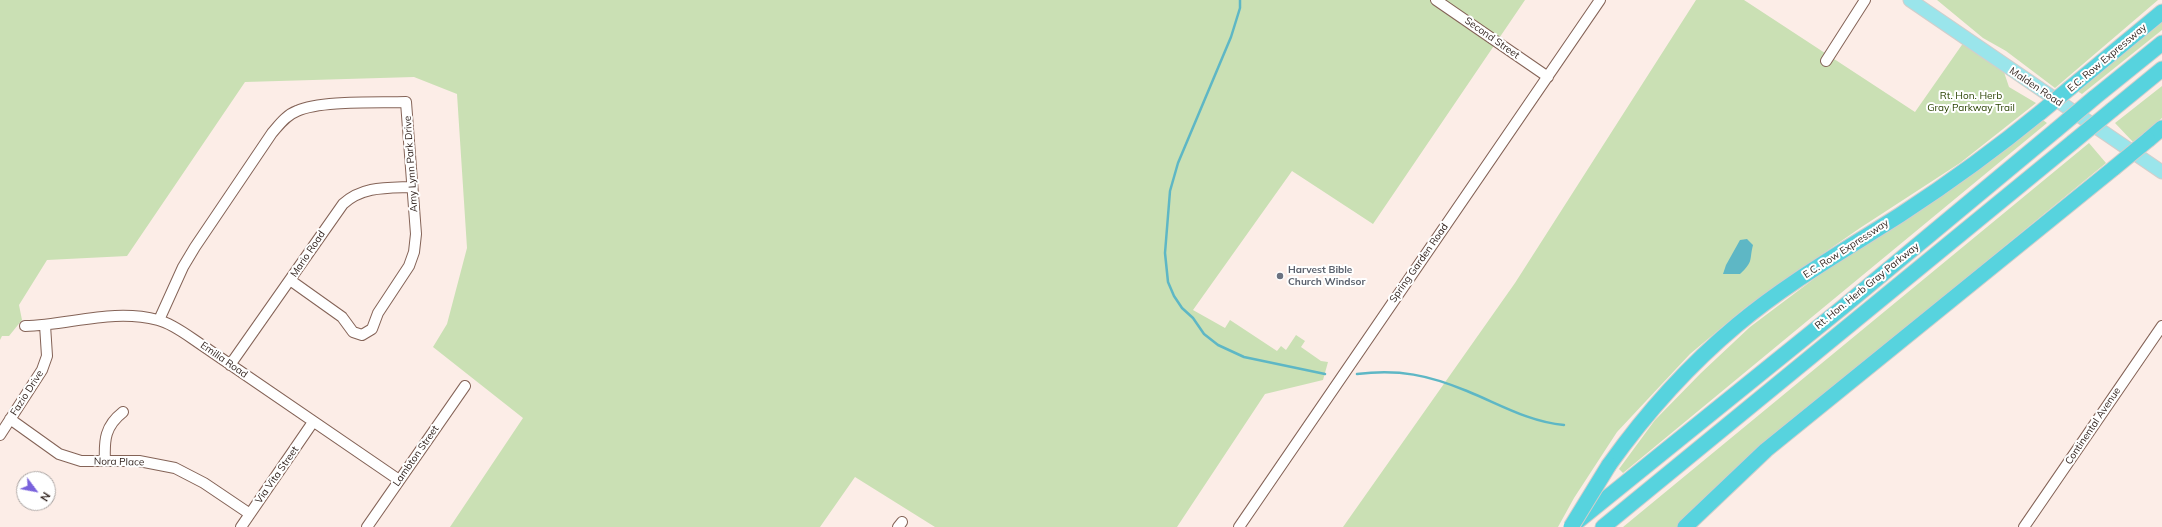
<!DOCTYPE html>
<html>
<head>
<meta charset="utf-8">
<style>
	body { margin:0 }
	#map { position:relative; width:2162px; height:527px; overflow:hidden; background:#fcede7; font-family:Mulish,sans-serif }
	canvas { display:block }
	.north { position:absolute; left:16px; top:471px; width:40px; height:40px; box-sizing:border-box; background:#fff; border:1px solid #aba5a3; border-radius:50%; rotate:122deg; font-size:11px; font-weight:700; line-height:16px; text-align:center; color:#2c1e19 }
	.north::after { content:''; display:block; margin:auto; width:14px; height:18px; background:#7961dc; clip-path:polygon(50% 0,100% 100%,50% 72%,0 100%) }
</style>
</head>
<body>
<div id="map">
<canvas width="2162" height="527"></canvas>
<div class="north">N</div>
</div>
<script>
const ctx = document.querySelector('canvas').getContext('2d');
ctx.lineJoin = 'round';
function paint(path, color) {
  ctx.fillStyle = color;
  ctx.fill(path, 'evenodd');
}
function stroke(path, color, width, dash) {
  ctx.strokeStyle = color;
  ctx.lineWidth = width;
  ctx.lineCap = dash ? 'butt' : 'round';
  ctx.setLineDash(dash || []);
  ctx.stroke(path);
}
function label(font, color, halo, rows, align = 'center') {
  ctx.font = font + ' Mulish,sans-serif';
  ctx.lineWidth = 4;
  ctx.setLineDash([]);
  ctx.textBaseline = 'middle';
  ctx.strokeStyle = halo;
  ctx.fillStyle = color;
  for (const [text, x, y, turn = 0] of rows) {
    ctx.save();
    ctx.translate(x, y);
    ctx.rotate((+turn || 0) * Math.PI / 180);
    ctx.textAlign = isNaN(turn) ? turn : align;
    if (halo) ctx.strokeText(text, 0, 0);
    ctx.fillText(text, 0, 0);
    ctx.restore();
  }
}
paint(new Path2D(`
	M 0,0 L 1525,0 L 1373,224 L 1292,171 L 1193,310 L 1225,328 L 1230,320 L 1277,351 L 1281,346 L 1286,350 L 1296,335 L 1305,341 L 1301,347 L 1321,361 L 1328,362 L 1323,380 L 1265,394 L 1177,527 L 935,527 L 855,477 L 820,527 L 450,527 L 523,418 L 433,347 L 447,324 L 467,248 L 457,94 L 414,77 L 245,82 L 127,256 L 47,260 L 19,305 L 22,320 L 9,336 L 2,336 L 0,340 Z
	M 1696,0 L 1744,0 L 1915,112 L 1966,39 L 2001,63 L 2009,87 L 2036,103 L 1960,163 L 1860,228 L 1746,307 L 1690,354 L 1617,432 L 1574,498 L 1558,527 L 1343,527 L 1515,283 Z
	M 1937,0 L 2158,0 L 2055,88 L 2006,51 L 1983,38 Z
	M 2162,21 L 2162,30 L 2082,94 L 2077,91 Z
	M 2162,86 L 2162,118 L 2133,142 L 2115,123 Z
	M 2040,118 L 2047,123 L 1623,473 L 1619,469 L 1655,420 L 1701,373 L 1750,327 L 1835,263 Z
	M 2089,143 L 2106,163 L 1742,462 L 1680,527 L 1623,527 Z`), '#cae0b4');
paint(new Path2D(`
	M 1747,239 L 1753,245 C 1749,260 1754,261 1740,274 L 1723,274 L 1726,265 L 1740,240 Z`), '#5eb7c5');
stroke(new Path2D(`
	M 1240,0 L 1240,8 L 1231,37 L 1178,163 L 1170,191 L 1165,253 L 1168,282 L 1174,296 L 1182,308 L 1193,318 L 1204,334 L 1218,345 L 1244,357 L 1325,374
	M 1357,374 C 1400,369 1428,375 1467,391 C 1499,404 1529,422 1564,425`), '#5eb7c5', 2.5);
const minor = new Path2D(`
	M 1436,0 L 1548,77
	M 1826,61 L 1865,0
	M 159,320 L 183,267 L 195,247 L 272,133 C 279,125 286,115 297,111 C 321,100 378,103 406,102 L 416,234 L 414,252 L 409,266 L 378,313 L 372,329 L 362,335 L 353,332 L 342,317 L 290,280
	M 25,326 C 70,325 113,308 158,320 C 170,323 183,332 193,339 L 399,480
	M 230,365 L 343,204 C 363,186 387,188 412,187
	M 10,419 L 59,454 L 81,461 L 139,461 L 175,468 L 204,483 L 250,514
	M 0,435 L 42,370 L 47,356 L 45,325
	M 105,461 C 104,440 105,426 123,412
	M 241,527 L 313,422
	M 367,527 L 465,386
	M 898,527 L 902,522
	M 1239,527 L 1600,0
	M 2024,527 L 2162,326`);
const major = new Path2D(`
	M 1910,0 L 2162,172`);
const highway = new Path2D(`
	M 2070,88 L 2162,12
	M 2094,98 L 2162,43
	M 2112,110 L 2162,69
	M 2148,140 L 2162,128
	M 1609,465 C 1646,413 1688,366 1737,325 C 1787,283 1845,250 1900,215 C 1949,183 1996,149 2041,112
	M 1573,525 L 1843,307 L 2056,130
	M 1603,527 L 2073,142
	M 1685,527 L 1766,450 L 2114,168`);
stroke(minor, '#846357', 12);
stroke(major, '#d1cecc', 15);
stroke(highway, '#d1cecc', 17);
stroke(minor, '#fff', 10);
stroke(major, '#9ae5eb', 13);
stroke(highway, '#57d3de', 15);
const highwayBridge = new Path2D(`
	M 2041,112 L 2070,88
	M 2056,130 L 2094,98
	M 2073,142 L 2112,110
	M 2114,168 L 2148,140
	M 1571,527 L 1609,465`);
stroke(highwayBridge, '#d1cecc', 17, []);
stroke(highwayBridge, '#57d3de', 15);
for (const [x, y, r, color] of [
	[1280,276,4,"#6b7280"]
]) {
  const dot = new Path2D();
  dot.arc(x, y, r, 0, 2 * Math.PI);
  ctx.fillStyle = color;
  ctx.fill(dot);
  stroke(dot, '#fff', 1.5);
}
label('10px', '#2c1e19', '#fff', [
	["Second Street",1492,38,35],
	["E.C. Row Expressway",2107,58,-40],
	["Malden Road",2036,87,34],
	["Amy Lynn Park Drive",411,164,-94],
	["E.C. Row Expressway",1846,249,-33],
	["Mario Road",308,254,-56],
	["Spring Garden Road",1419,263,-55],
	["Rt. Hon. Herb Gray Parkway",1867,286,-39],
	["Emilia Road",224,360,35],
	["Fazio Drive",27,393,-57],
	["Continental Avenue",2093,426,-56],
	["Lambton Street",416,456,-55],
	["Nora Place",119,462,1],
	["Via Vita Street",277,475,-55]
]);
label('10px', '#294200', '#fff', [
	["Rt. Hon. Herb",1971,96],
	["Gray Parkway Trail",1971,108]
]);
label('bold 10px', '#5b616d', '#fff', [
	["Harvest Bible",1288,270],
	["Church Windsor",1288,282]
], 'left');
</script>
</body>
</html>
